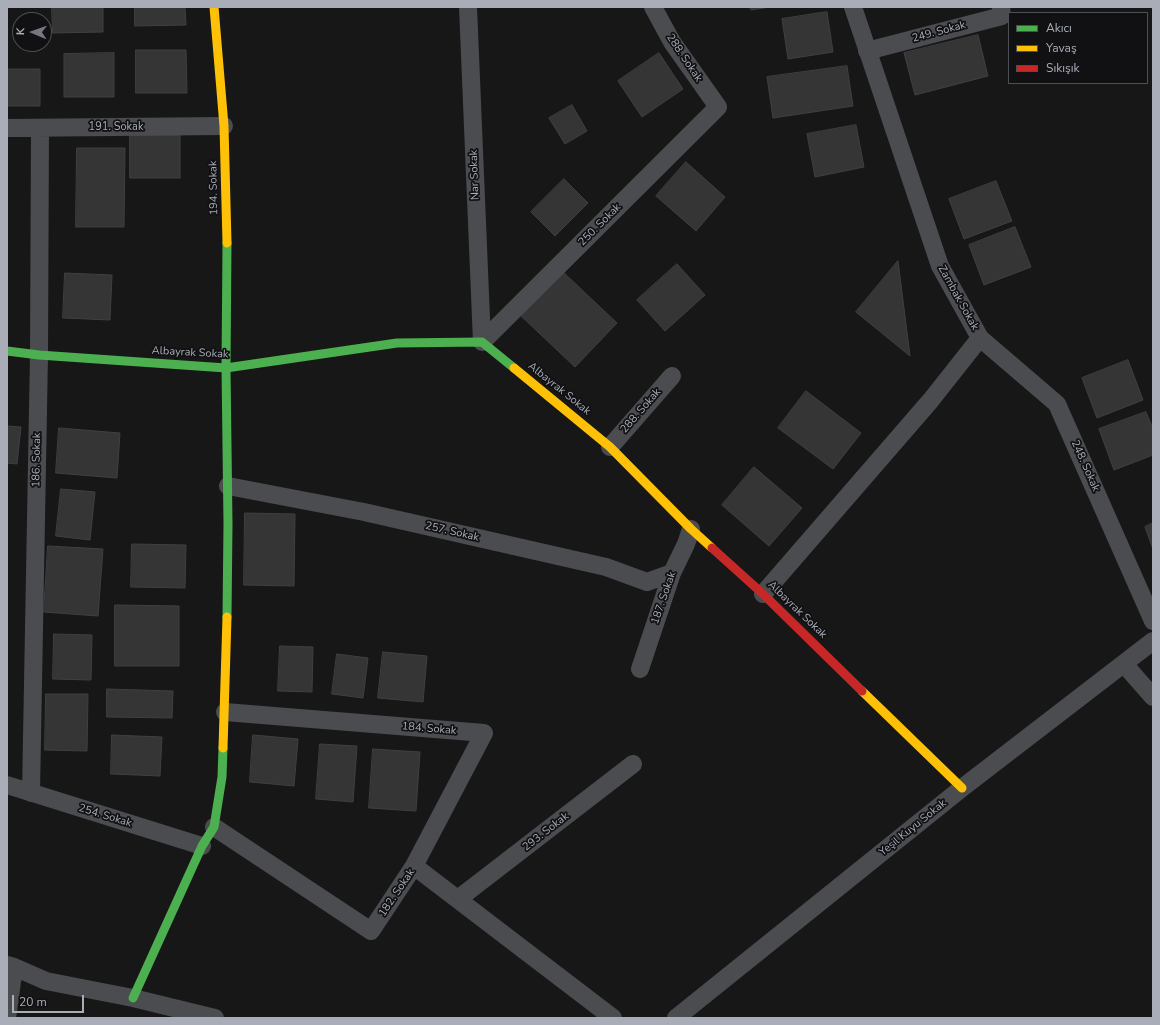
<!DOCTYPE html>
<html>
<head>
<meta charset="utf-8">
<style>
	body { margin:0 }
	#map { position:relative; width:1160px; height:1025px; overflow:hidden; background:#171717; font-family:"Nunito Sans",sans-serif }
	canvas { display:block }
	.frame { position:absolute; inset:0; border:8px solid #a8adb8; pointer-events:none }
	.legend { position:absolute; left:1008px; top:12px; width:140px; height:72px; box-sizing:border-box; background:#111113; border:1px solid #4d4f55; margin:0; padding:5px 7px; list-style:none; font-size:12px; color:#a8adb8 }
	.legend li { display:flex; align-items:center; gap:8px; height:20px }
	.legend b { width:20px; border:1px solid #4d4f55 }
	.north { position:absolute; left:12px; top:12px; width:40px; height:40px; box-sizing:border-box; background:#111113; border:1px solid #4d4f55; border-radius:50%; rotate:272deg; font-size:11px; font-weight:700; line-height:16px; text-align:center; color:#a8adb8 }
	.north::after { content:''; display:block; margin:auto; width:14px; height:18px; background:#757880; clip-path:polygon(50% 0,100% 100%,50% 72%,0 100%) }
	.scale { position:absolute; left:12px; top:995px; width:72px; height:18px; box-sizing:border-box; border:2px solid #a8adb8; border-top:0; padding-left:5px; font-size:12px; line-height:14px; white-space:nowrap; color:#a8adb8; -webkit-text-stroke:3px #111113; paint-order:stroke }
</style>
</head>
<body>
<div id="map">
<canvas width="1160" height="1025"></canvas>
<div class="frame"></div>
<ul class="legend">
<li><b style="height:5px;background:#4caf50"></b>Akıcı</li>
<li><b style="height:5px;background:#ffc107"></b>Yavaş</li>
<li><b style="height:5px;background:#c62828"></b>Sıkışık</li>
</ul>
<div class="north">K</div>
<div class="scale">20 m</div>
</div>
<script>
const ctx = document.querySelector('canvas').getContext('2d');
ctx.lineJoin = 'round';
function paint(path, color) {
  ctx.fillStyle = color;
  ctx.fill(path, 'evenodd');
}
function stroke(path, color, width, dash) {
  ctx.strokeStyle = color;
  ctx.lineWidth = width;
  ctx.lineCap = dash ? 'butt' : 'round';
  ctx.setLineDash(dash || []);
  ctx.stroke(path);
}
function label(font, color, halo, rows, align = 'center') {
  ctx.font = font + ' "Nunito Sans",sans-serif';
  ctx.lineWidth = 3.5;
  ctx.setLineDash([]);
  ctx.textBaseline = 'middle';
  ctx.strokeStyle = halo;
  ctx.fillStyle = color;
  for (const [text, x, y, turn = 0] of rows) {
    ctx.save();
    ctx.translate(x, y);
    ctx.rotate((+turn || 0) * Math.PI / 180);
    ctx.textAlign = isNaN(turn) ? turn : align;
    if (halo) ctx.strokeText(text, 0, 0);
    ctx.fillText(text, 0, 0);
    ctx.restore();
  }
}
const building = new Path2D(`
	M 52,7 L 103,7 L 103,32 L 53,33 Z
	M 135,7 L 185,7 L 186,25 L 135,26 Z
	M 750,7 L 770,7 L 751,10 Z
	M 827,12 L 833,52 L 788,59 L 782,19 Z
	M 978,35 L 988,76 L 915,95 L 904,53 Z
	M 136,50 L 186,50 L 187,93 L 136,93 Z
	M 114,53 L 114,97 L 64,97 L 64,54 Z
	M 659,53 L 683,89 L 642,117 L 618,81 Z
	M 847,66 L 853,106 L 773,118 L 767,77 Z
	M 7,69 L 40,69 L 40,106 L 7,106 Z
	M 572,105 L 587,131 L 565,144 L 549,118 Z
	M 856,125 L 864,167 L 815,177 L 807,134 Z
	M 130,135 L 180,135 L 180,178 L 130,178 Z
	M 77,148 L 125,148 L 124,227 L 76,227 Z
	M 686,162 L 725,197 L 696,231 L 656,196 Z
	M 564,179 L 588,203 L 555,236 L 531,212 Z
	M 996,181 L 1012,221 L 964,239 L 949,199 Z
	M 1015,227 L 1031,267 L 984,285 L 969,245 Z
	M 898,261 L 910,356 L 856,312 Z
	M 677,264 L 705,295 L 665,331 L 637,300 Z
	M 562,271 L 617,323 L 575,367 L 520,315 Z
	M 65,273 L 112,275 L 110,320 L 63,318 Z
	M 1128,360 L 1143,400 L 1097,418 L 1082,378 Z
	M 806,391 L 861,433 L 833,469 L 778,428 Z
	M 1146,412 L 1153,429 L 1153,455 L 1114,470 L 1099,429 Z
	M 7,426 L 21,427 L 17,464 L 7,463 Z
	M 59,428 L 120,433 L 117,478 L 56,473 Z
	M 754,467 L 802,508 L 769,546 L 722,505 Z
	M 61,489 L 95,492 L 90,540 L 56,536 Z
	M 245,513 L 295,514 L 294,586 L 244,585 Z
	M 1153,523 L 1153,549 L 1145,527 Z
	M 132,544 L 186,545 L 185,588 L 131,587 Z
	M 48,546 L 103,549 L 98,616 L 44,612 Z
	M 115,605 L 179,606 L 179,666 L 115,666 Z
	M 54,634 L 92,635 L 91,680 L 53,679 Z
	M 280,646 L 313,647 L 312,692 L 278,691 Z
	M 383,652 L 427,656 L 423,702 L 378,698 Z
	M 337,654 L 368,658 L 363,698 L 332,694 Z
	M 107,689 L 173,691 L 172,718 L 107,717 Z
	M 46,694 L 88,694 L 87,751 L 45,750 Z
	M 112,735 L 162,737 L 160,776 L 111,774 Z
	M 253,735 L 298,739 L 294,786 L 250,782 Z
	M 320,744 L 357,746 L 353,802 L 316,799 Z
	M 373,749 L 420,752 L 416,811 L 369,808 Z`);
paint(building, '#353536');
stroke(building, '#3f4043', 1);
stroke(new Path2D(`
	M 468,7 L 482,342
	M 867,51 L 1002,16 L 1001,7
	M 7,128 L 224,126
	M 980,338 L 1057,404 L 1153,621
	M 482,342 L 718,107 L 672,42 L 653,7
	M 610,447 L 672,376
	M 228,486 L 364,512 L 606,567 L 647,582 L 672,573
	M 763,594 L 931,400 L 980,338 L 940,266 L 853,7
	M 1124,664 L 1153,697
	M 640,669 L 672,573 L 686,544 L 691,529
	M 225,712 L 484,733 L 414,866
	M 7,785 L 202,846
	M 31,793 L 39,355 L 40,128
	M 214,827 L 371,931 L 414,866 L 613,1018
	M 458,899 L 633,764
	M 7,965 L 14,967 L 46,981 L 133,998 L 215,1018
	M 7,1018 L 14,967
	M 676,1018 L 962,788 L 1153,641`), '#4b4c50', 18);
stroke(new Path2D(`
	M 7,351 L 39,355 L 226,368 L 397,343 L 482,342 L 514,368
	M 227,617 L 228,524 L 226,368 L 227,243
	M 133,998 L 202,846 L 214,827 L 222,777 L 223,748`), '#4caf50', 9);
stroke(new Path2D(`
	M 214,7 L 224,126 L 227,243
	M 514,368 L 610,447 L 691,529 L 712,548
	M 862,691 L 962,788
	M 223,748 L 227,617`), '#ffc107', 9);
stroke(new Path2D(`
	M 712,548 L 763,594 L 862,691`), '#c62828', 9);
label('11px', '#a8adb8', '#111113', [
	["249. Sokak",939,32,-15],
	["288. Sokak",684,58,56],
	["191. Sokak",116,127],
	["Nar Sokak",475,175,-92],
	["194. Sokak",214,188,-91],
	["250. Sokak",600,225,-45],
	["Zambak Sokak",958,298,61],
	["Albayrak Sokak",190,353,3],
	["Albayrak Sokak",559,389,39],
	["288. Sokak",641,411,-49],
	["186. Sokak",37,460,-89],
	["248. Sokak",1085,466,66],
	["257. Sokak",452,532,13],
	["187. Sokak",664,598,-71],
	["Albayrak Sokak",797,610,44],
	["184. Sokak",429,729,5],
	["254. Sokak",105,816,17],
	["Yeşil Kuyu Sokak",913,828,-39],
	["293. Sokak",546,832,-38],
	["182. Sokak",397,893,-56]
]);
</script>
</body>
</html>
